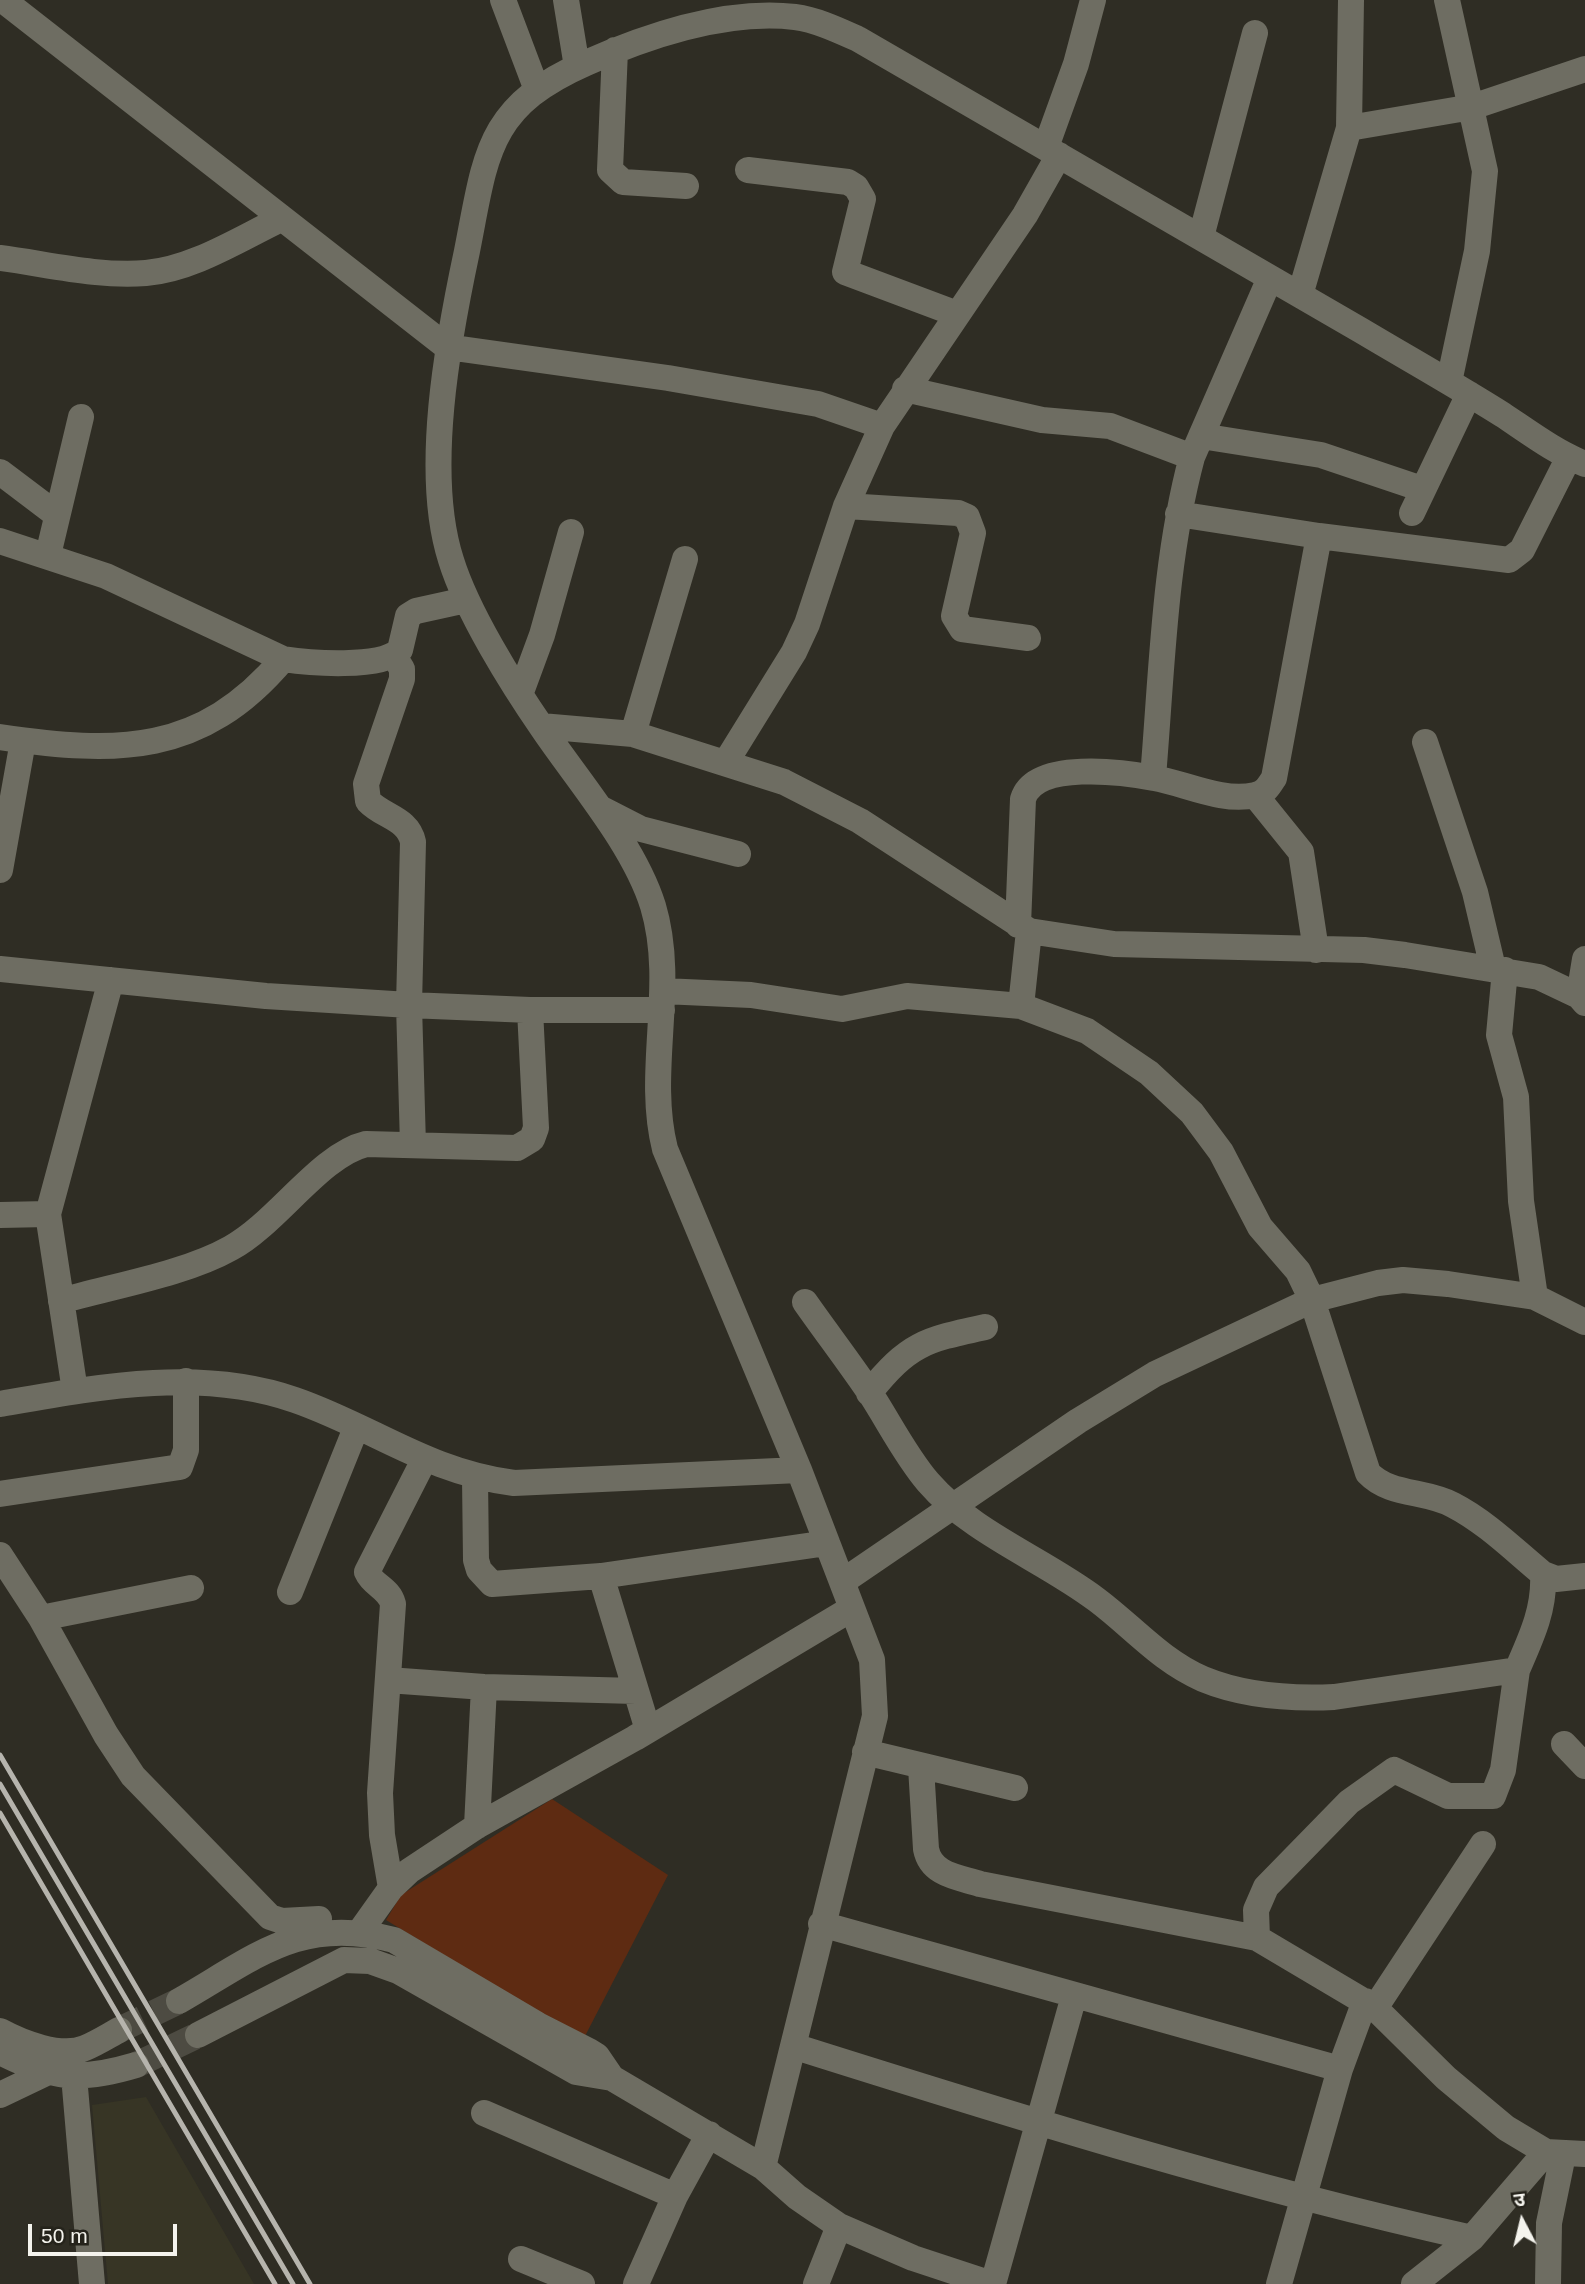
<!DOCTYPE html>
<html>
<head>
<meta charset="utf-8">
<style>
	body { margin:0 }
	#map { position:relative; width:1585px; height:2284px; overflow:hidden; background:#2f2d24; font-family:Arial,"Noto Sans Devanagari",sans-serif }
	canvas { display:block }
	.north { position:absolute; left:1487px; top:2186px; width:70px; height:70px; -webkit-text-stroke:5px #25231b; paint-order:stroke; rotate:353deg; font-size:19px; font-weight:700; line-height:28px; text-align:center; color:#f4f3ed }
	.north::after { content:''; display:block; margin:auto; width:24px; height:32px; background:#f4f3ed; clip-path:polygon(50% 0,100% 100%,50% 72%,0 100%) }
	.scale { position:absolute; left:28px; top:2224px; width:149px; height:32px; box-sizing:border-box; border:4px solid #f4f3ed; border-top:0; padding-left:9px; font-size:21px; line-height:24px; white-space:nowrap; color:#f4f3ed; -webkit-text-stroke:5px #25231b; paint-order:stroke }
</style>
</head>
<body>
<div id="map">
<canvas width="1585" height="2284"></canvas>
<div class="north">उ</div>
<div class="scale">50 m</div>
</div>
<script>
const ctx = document.querySelector('canvas').getContext('2d');
ctx.lineJoin = 'round';
function paint(path, color) {
  ctx.fillStyle = color;
  ctx.fill(path, 'evenodd');
}
function stroke(path, color, width, dash) {
  ctx.strokeStyle = color;
  ctx.lineWidth = width;
  ctx.lineCap = dash ? 'butt' : 'round';
  ctx.setLineDash(dash || []);
  ctx.stroke(path);
}
paint(new Path2D(`
	M 146,2097 L 254,2284 L 108,2284 L 92,2105 Z`), '#373525');
paint(new Path2D(`
	M 552,1799 L 668,1875 L 583,2040 L 386,1920 L 401,1895 Z`), '#5e2b12');
stroke(new Path2D(`
	M 119,2030 L 179,2001
	M 136,2065 L 198,2035`), '#4d4b42', 26, [26, 13]);
stroke(new Path2D(`
	M 3,0 L 447,347 L 668,378 L 818,404 L 882,426
	M 503,0 L 537,90
	M 566,0 L 577,67
	M 1447,0 L 1485,171 L 1477,251 L 1449,382
	M 615,50 L 610,170 L 623,182 L 686,186
	M 1349,128 L 1472,107 L 1585,69
	M 1046,147 L 1076,64 L 1093,0
	M 748,170 L 848,182 L 856,187 L 863,199 L 845,272 L 957,314
	M 1201,237 L 1255,33
	M 0,258 C 47,264 98,277 146,273 C 193,269 239,239 281,219
	M 1300,295 L 1349,128 L 1351,0
	M 905,389 L 1042,420 L 1110,426 L 1192,457
	M 1201,436 L 1321,455 L 1422,489
	M 0,472 L 57,515
	M 846,506 L 958,513 L 967,517 L 973,533 L 954,616 L 962,629 L 1028,638
	M 1412,513 L 1469,394
	M 1178,514 L 1319,536 L 1509,560 L 1522,550 L 1569,457
	M 0,541 L 106,576 L 283,659 C 309,663 381,669 400,650 L 408,616 L 416,611 L 466,600
	M 48,555 L 81,417
	M 394,656 L 402,669 L 402,679 L 366,784 L 368,801 C 383,817 408,818 413,842 L 409,1005 L 413,1145
	M 521,692 L 542,635 L 571,532
	M 541,726 L 633,734 L 784,782 L 860,821 L 1029,931 L 1114,944 L 1364,950 L 1405,955 L 1539,977 L 1579,996 L 1585,1003
	M 633,734 L 685,559
	M 0,737 C 117,754 201,756 283,659
	M 1425,742 L 1475,892 L 1493,968
	M 726,762 L 794,652 L 807,624 L 846,506 L 882,426 L 1025,215 L 1059,155
	M 1153,777 C 1162,671 1164,561 1192,457 L 1270,278
	M 1255,795 L 1301,852 L 1316,950
	M 600,808 L 641,829 L 738,854
	M 0,870 L 23,741
	M 1018,925 L 1023,799 C 1035,760 1123,772 1154,778 C 1184,783 1223,803 1255,795 C 1265,793 1269,786 1274,778 L 1319,536
	M 0,969 L 266,996 L 409,1005 L 530,1010 L 662,1010
	M 1505,970 L 1499,1035 L 1516,1097 L 1521,1201 L 1535,1297
	M 663,991 L 751,995 L 842,1009 L 907,996 L 1021,1006 L 1087,1031 L 1149,1073 L 1192,1113 L 1221,1152 L 1260,1227 L 1298,1271 L 1312,1300 L 1368,1473 C 1390,1496 1425,1490 1453,1505 C 1486,1522 1514,1550 1543,1574 L 1556,1579 L 1585,1576
	M 1579,996 L 1585,959
	M 1021,1006 L 1029,931
	M 0,1215 L 48,1214
	M 61,1301 C 113,1286 185,1274 231,1248 C 277,1223 320,1155 366,1144 L 517,1148 L 532,1139 L 536,1128 L 530,1010
	M 805,1302 C 826,1332 849,1362 870,1393 C 889,1422 905,1455 928,1482 C 973,1534 1043,1559 1097,1600 C 1133,1627 1161,1661 1203,1679 C 1244,1696 1290,1699 1334,1697 L 1517,1670 C 1531,1638 1545,1609 1543,1574
	M 75,1391 L 48,1214 L 111,980
	M 869,1393 C 909,1343 925,1340 985,1327
	M 0,1404 C 97,1387 200,1367 295,1400 C 373,1427 428,1472 514,1483 L 799,1470
	M 475,1478 L 476,1560 L 479,1570 L 492,1584 L 601,1576 L 827,1543
	M 0,1494 L 180,1467 L 186,1450 L 186,1381
	M 0,1555 L 41,1618 L 106,1735 L 133,1776 L 270,1917 L 282,1921 L 319,1919
	M 601,1576 L 648,1730
	M 842,1582 L 1078,1421 L 1155,1374 L 1312,1300 L 1378,1283 L 1403,1280 L 1448,1284 L 1535,1297 L 1585,1322
	M 290,1592 L 356,1428
	M 41,1618 L 191,1588
	M 388,1680 L 484,1687 L 636,1691
	M 1564,1744 L 1585,1766
	M 865,1752 L 1015,1788
	M 921,1767 L 926,1849 C 931,1875 958,1877 980,1884 L 1257,1938 L 1375,2008 L 1446,2078 L 1506,2128 L 1546,2152 L 1585,2154
	M 477,1826 L 484,1687
	M 391,1888 L 382,1835 L 380,1793 L 393,1604 C 389,1588 373,1586 367,1572 L 424,1460
	M 821,1924 L 1340,2069
	M 359,1933 L 391,1888 L 409,1871 L 477,1826 L 635,1738 L 851,1609
	M 1257,1938 L 1256,1910 L 1266,1887 L 1349,1802 L 1394,1770 L 1448,1796 L 1493,1796 L 1503,1770 L 1517,1670
	M 179,2001 C 256,1957 300,1915 394,1940 L 538,2025 L 589,2051 L 597,2056 L 612,2078 L 576,2072 L 398,1971 L 370,1961 L 344,1960 L 198,2035
	M 1375,2008 L 1483,1844
	M 0,2031 C 22,2043 61,2058 85,2048 C 97,2043 108,2036 119,2030
	M 793,2046 C 1018,2117 1242,2187 1472,2238
	M 0,2052 C 53,2079 79,2082 136,2065
	M 74,2076 L 92,2284
	M 612,2078 L 763,2167 L 797,2197 L 839,2226 L 913,2258 L 992,2284
	M 0,2095 L 46,2073
	M 484,2113 L 675,2196
	M 763,2167 L 875,1716 L 872,1660 L 799,1470 L 665,1149 C 645,1070 677,986 653,906 C 634,845 579,782 543,729 C 512,684 467,612 451,560 C 423,473 448,340 467,251 C 486,155 486,107 586,63 C 649,35 726,9 795,17 C 817,20 838,30 858,39 C 1026,136 1194,233 1362,331 C 1409,359 1457,386 1503,415 C 1530,433 1555,452 1585,464
	M 521,2259 L 582,2284
	M 636,2284 L 675,2196 L 709,2134
	M 816,2284 L 839,2226
	M 993,2284 L 1074,1996
	M 1279,2284 L 1340,2069 L 1365,2001
	M 1414,2284 L 1472,2238 L 1546,2152
	M 1548,2284 L 1549,2223 L 1563,2155`), '#6e6d62', 26);
stroke(new Path2D(`
	M 0,1755 L 310,2284
	M 0,1784 L 293,2284
	M 0,1813 L 275,2284`), '#b6b4ad', 5);
</script>
</body>
</html>
